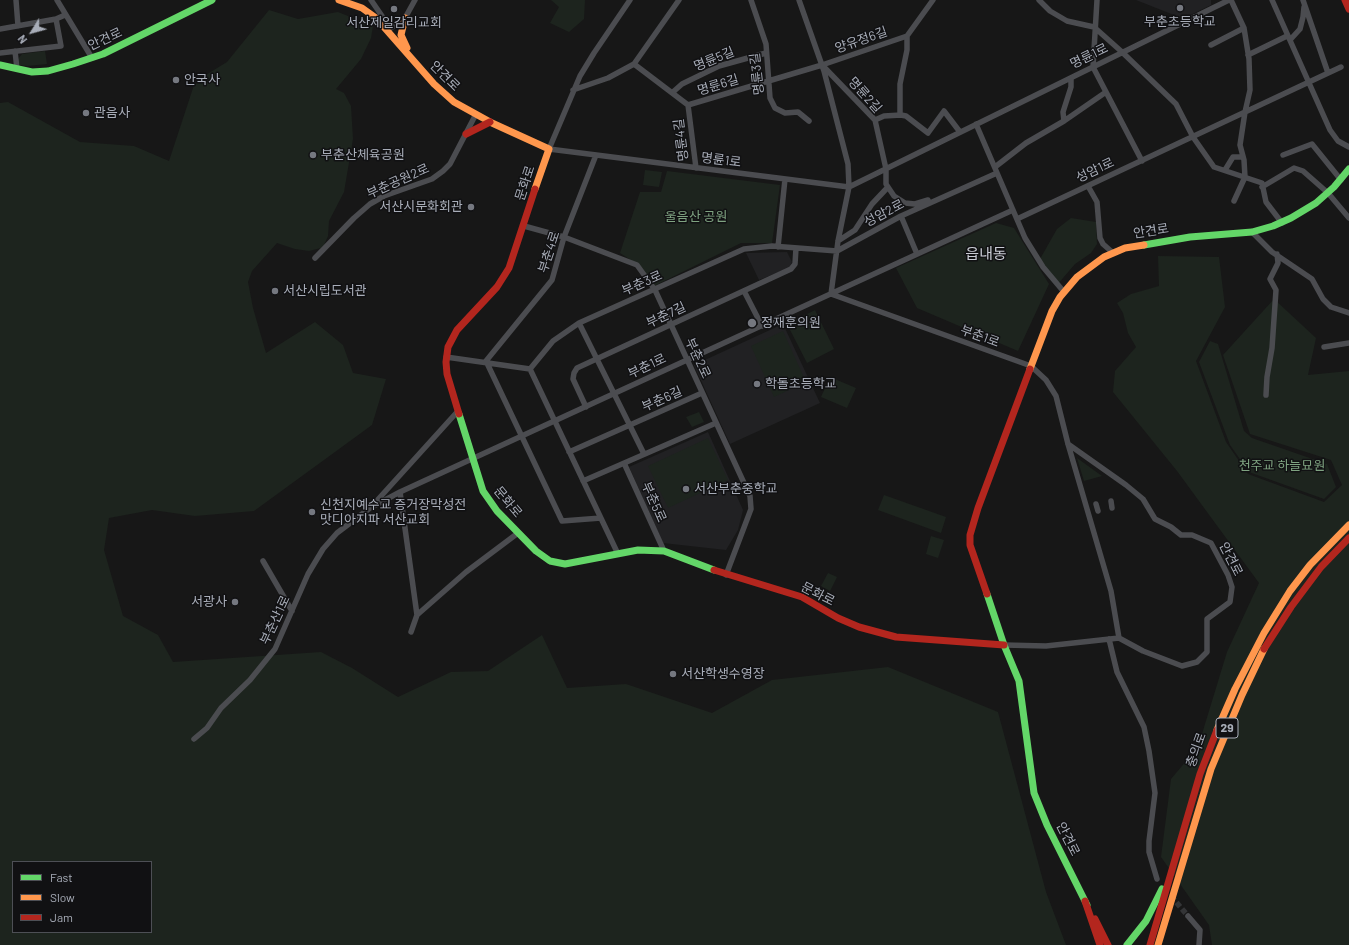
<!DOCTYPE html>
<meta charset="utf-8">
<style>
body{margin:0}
#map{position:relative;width:1349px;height:945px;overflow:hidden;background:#171717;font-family:Barlow,sans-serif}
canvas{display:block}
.legend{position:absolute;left:12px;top:861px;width:140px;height:72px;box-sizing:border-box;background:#111113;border:1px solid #4d4f55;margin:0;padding:5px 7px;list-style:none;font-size:12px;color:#a8adb8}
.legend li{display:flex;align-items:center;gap:8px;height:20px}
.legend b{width:20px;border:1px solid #4d4f55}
.north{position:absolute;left:12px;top:12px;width:40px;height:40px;-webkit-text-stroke:3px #111113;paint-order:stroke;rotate:233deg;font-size:11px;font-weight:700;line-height:16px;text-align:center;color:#a8adb8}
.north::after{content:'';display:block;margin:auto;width:14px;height:18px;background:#a8adb8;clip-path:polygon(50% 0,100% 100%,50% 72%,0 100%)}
</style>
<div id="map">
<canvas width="1349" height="945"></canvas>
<ul class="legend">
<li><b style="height:5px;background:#63d668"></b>Fast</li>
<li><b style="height:5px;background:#ff974d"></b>Slow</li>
<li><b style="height:5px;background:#b3261e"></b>Jam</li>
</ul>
<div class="north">N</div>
</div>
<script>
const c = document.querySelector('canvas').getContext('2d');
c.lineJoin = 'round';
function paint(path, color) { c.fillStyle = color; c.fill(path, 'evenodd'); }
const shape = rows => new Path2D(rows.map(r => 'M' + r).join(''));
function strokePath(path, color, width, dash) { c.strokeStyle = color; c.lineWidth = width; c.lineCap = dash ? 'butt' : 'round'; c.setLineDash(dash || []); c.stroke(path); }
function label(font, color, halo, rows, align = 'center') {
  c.font = font + ' Barlow,"Noto Sans KR",sans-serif'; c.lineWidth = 3; c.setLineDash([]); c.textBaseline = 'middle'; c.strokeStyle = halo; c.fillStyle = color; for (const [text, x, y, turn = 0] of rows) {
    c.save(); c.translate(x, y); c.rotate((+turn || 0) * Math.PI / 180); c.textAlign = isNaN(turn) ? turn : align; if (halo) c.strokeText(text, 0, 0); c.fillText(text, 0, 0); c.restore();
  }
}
paint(shape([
 [1136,0,1211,0,1211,5,1184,18,1174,15],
 [787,252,792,262,789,268,759,280,746,253],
 [783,324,820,403,730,444,694,365],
 [708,432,743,510,738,530,726,550,663,543,629,467]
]), '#212123');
paint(shape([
 [551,0,585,0,584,19,569,32,550,23,559,7],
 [269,10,298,19,338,12,373,26,371,38,361,59,336,89,344,93,351,106,353,139,344,192,329,221,328,236,324,245,321,248,309,251,295,249,277,243,252,271,248,282,253,308,266,353,315,322,343,345,353,373,386,379,372,425,254,511,195,516,152,510,109,518,104,550,123,616,158,635,173,662,321,652,352,668,398,697,451,672,488,671,542,635,567,688,626,684,712,713,772,680,888,667,998,712,1046,892,1066,945,0,945,0,103,8,102,80,142,134,146,169,161,194,85,209,73,227,62],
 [13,862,151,862,151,932,13,932],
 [45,51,47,64,27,66,20,65,18,62,18,59,22,54],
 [645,170,662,172,659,187,643,185],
 [667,171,780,185,772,243,741,243,654,286,640,266,620,253,640,192,661,192],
 [1071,218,1096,222,1097,244,1091,253,1075,264,1057,285,1040,259,1057,229],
 [996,223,1014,228,1049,284,1018,351,917,308,896,268],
 [1158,256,1219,257,1225,307,1196,361,1226,442,1248,474,1324,502,1342,485,1331,460,1250,434,1223,355,1274,299,1316,338,1308,375,1349,371,1349,945,1212,945,1209,925,1161,857,1171,779,1198,747,1227,652,1259,583,1177,471,1113,392,1115,371,1136,347,1128,333,1123,313,1117,303,1131,294,1159,286],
 [815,310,834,349,807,363,787,324],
 [783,331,806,382,774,397,751,346],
 [1210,341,1218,344,1244,431,1252,438,1327,464,1336,487,1324,499,1249,472,1230,445,1199,362],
 [830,377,856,388,847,408,821,397],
 [699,412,704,422,692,427,686,417],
 [708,438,728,480,668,508,648,466],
 [1077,458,1102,476,1084,481],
 [884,495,946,517,941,533,878,510],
 [931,536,944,540,938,558,926,554],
 [828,573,837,577,830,591,821,586]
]), '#1d241e');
strokePath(shape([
 [1171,896,1188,916]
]), '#343537', 5.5, [5.5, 3]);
strokePath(shape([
 [16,0,18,26],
 [57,0,92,58],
 [371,0,382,16,388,30,405,18,415,0],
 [630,0,594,53,580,76,549,149,849,187,1229,0],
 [751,0,766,44,770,98,775,108,785,113,798,112,809,121],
 [799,0,824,71,848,164,849,187,838,241,831,294],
 [1039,0,1050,11,1067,21,1094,27,1122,52,1176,104,1193,137,1214,167,1262,183,1266,202,1282,223],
 [1097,0,1093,67,1142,161],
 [1231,0,1244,28,1249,59,1250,90,1245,112,1240,145,1244,160,1245,177,1234,201],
 [1272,0,1330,130,1338,141,1349,147],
 [1303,0,1328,73],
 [0,29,56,19,65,15],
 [1290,40,1300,29,1303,17,1304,7],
 [1211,45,1244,28],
 [15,51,17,69],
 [0,53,61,46,56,19],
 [1248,55,1287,36],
 [634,64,688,105,696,168],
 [824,67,875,120,886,169,886,184,894,196,905,203,915,204,928,200],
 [573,90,608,78,634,64,679,0],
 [673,92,682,84,719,66,766,53],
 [688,105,822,65,907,36,933,0],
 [900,115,900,84,907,50,907,36],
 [875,120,884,116,901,115,906,116,928,133,944,111,960,132],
 [1064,121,1063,112,1071,87,1071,78],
 [976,124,1025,238,1043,267,1064,292],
 [596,155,564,237,552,280,486,361,562,521,601,518],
 [1283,155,1312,144,1341,180],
 [995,167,1026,143,1064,121,1106,92],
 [1225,170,1233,157,1243,157],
 [1088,186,1097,202,1100,238,1103,244,1112,252],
 [1262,187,1294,168,1303,171,1328,193,1349,218],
 [901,216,917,254],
 [1017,219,1341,67],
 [524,226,564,237,637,265,655,290,750,496,751,509,726,575],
 [1252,232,1272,252,1312,279,1323,299,1331,307,1349,313],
 [838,241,855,230,872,204,888,187],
 [778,247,785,179],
 [315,258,354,218,370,204,384,196,432,179,443,171,450,164,476,114],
 [744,291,762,326],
 [831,294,1031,366,1046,380,1056,396,1068,444,1111,591,1119,638],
 [579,323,644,454],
 [1324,347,1349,343],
 [446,357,530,369],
 [1266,395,1267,377,1272,348,1276,290,1270,279,1278,263,1277,254],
 [586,407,573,379,574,373,577,368,791,269,795,264,796,248],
 [569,452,702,393],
 [624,463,664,551],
 [583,481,716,423],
 [400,492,417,615,411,632],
 [1111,501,1112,508],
 [1096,504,1098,511],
 [373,505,458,411],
 [618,554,530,369,553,341,579,323,744,249,772,246,837,251,901,216,997,173],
 [263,561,292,611],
 [417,615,466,572,518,533],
 [1109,639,1117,672,1144,727,1149,751,1155,793,1149,841,1149,852,1157,879],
 [1004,645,1046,646,1119,638,1143,651,1182,666,1197,662,1207,652,1207,619,1230,602,1232,587,1228,575,1211,543,1192,535,1181,535,1171,527,1155,519,1143,499,1126,485,1068,444],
 [194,739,207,728,221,708,250,680,275,649,308,574,323,549,337,533,370,508,400,492,1013,210],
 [1188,916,1200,930,1199,945]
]), '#4b4c50', 5.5);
strokePath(shape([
 [0,65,32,72,48,71,73,64,103,54,212,0],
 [1144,245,1190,237,1252,232,1273,226,1291,218,1316,203,1334,187,1349,169],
 [459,414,483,491,497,511,536,551,550,561,565,564,638,550,664,551,714,570],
 [987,594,1004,645,1019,681,1034,793,1047,825,1087,905],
 [1127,945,1146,921,1162,889]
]), '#63d668', 7);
strokePath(shape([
 [339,0,362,8,376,18,434,84,454,102,492,123,549,149,535,189],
 [405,18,401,35,407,48],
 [1030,369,1052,311,1060,297,1077,277,1104,257,1125,248,1144,245],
 [1217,730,1235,689,1264,633,1290,591,1310,565,1349,525],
 [1158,945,1211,769,1242,695,1264,649]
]), '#ff974d', 7);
strokePath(shape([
 [1345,0,1349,9],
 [466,134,490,122],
 [459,414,447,374,446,362,448,347,457,330,497,287,509,268,535,189],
 [714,570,802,597,838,618,859,627,896,637,1004,645],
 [987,594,970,545,970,535,978,508,1030,369],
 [1264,649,1291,607,1321,567,1349,538],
 [1085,901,1100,945],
 [1095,919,1108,945],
 [1150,945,1200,774,1217,730]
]), '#b3261e', 7);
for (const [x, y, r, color] of [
 [1180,8,4,"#757880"],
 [394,9,4,"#757880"],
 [176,80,4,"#757880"],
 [86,113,4,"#757880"],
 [313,155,4,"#757880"],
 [471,207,4,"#757880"],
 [275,291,4,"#757880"],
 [752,323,5,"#757880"],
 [757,384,4,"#757880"],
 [686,489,4,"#757880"],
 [312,512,4,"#757880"],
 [235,602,4,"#757880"],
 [673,674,4,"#757880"]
]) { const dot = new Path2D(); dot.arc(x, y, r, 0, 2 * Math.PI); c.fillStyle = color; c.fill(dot); strokePath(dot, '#111113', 1.5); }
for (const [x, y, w] of [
 [1227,728,22]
]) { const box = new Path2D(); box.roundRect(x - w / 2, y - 10, w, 20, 3); c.fillStyle = '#111113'; c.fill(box); strokePath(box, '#a8adb8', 1); }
label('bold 12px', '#a8adb8', null, [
 ["29",1227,728]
]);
label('13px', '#a8adb8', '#111113', [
 ["부춘초등학교",1180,22,"center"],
 ["서산제일감리교회",394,23,"center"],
 ["안국사",184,80],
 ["관음사",94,113],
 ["부춘산체육공원",321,155],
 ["서산시문화회관",463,207,"right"],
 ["서산시립도서관",283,291],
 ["정재훈의원",761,323],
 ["학돌초등학교",765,384],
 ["서산부춘중학교",694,489],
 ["신천지예수교 증거장막성전",320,505],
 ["맛디아지파 서산교회",320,520],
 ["서광사",227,602,"right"],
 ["서산학생수영장",681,674]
], 'left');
label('13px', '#a8adb8', '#111113', [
 ["안견로",105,39,-25],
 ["양유정6길",861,40,-19],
 ["명륜1로",1089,56,-26],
 ["명륜5길",714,59,-22],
 ["명륜3길",757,74,-96],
 ["안견로",445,76,45],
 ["명륜6길",718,85,-17],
 ["명륜2길",865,95,48],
 ["명륜4길",681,140,-97],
 ["명륜1로",721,160,7],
 ["성암1로",1095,170,-25],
 ["부춘공원2로",398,181,-24],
 ["문화로",525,183,-72],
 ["성암2로",884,213,-28],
 ["안견로",1151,231,-9],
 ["부춘4로",549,252,-72],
 ["부춘3로",642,283,-24],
 ["부춘7길",666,315,-25],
 ["부춘1로",980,336,20],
 ["부춘2로",698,358,65],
 ["부춘1로",647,366,-25],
 ["부춘6길",662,399,-24],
 ["문화로",508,502,50],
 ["부춘5로",654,502,66],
 ["안견로",1231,559,63],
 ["문화로",818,594,27],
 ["부춘산1로",275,620,-65],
 ["충의로",1196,750,-70],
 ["안견로",1068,839,63]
]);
label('13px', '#7fa381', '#111113', [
 ["울음산 공원",696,217],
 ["천주교 하늘묘원",1282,466]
]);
label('15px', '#c9ccd4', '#111113', [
 ["읍내동",986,254]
]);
</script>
